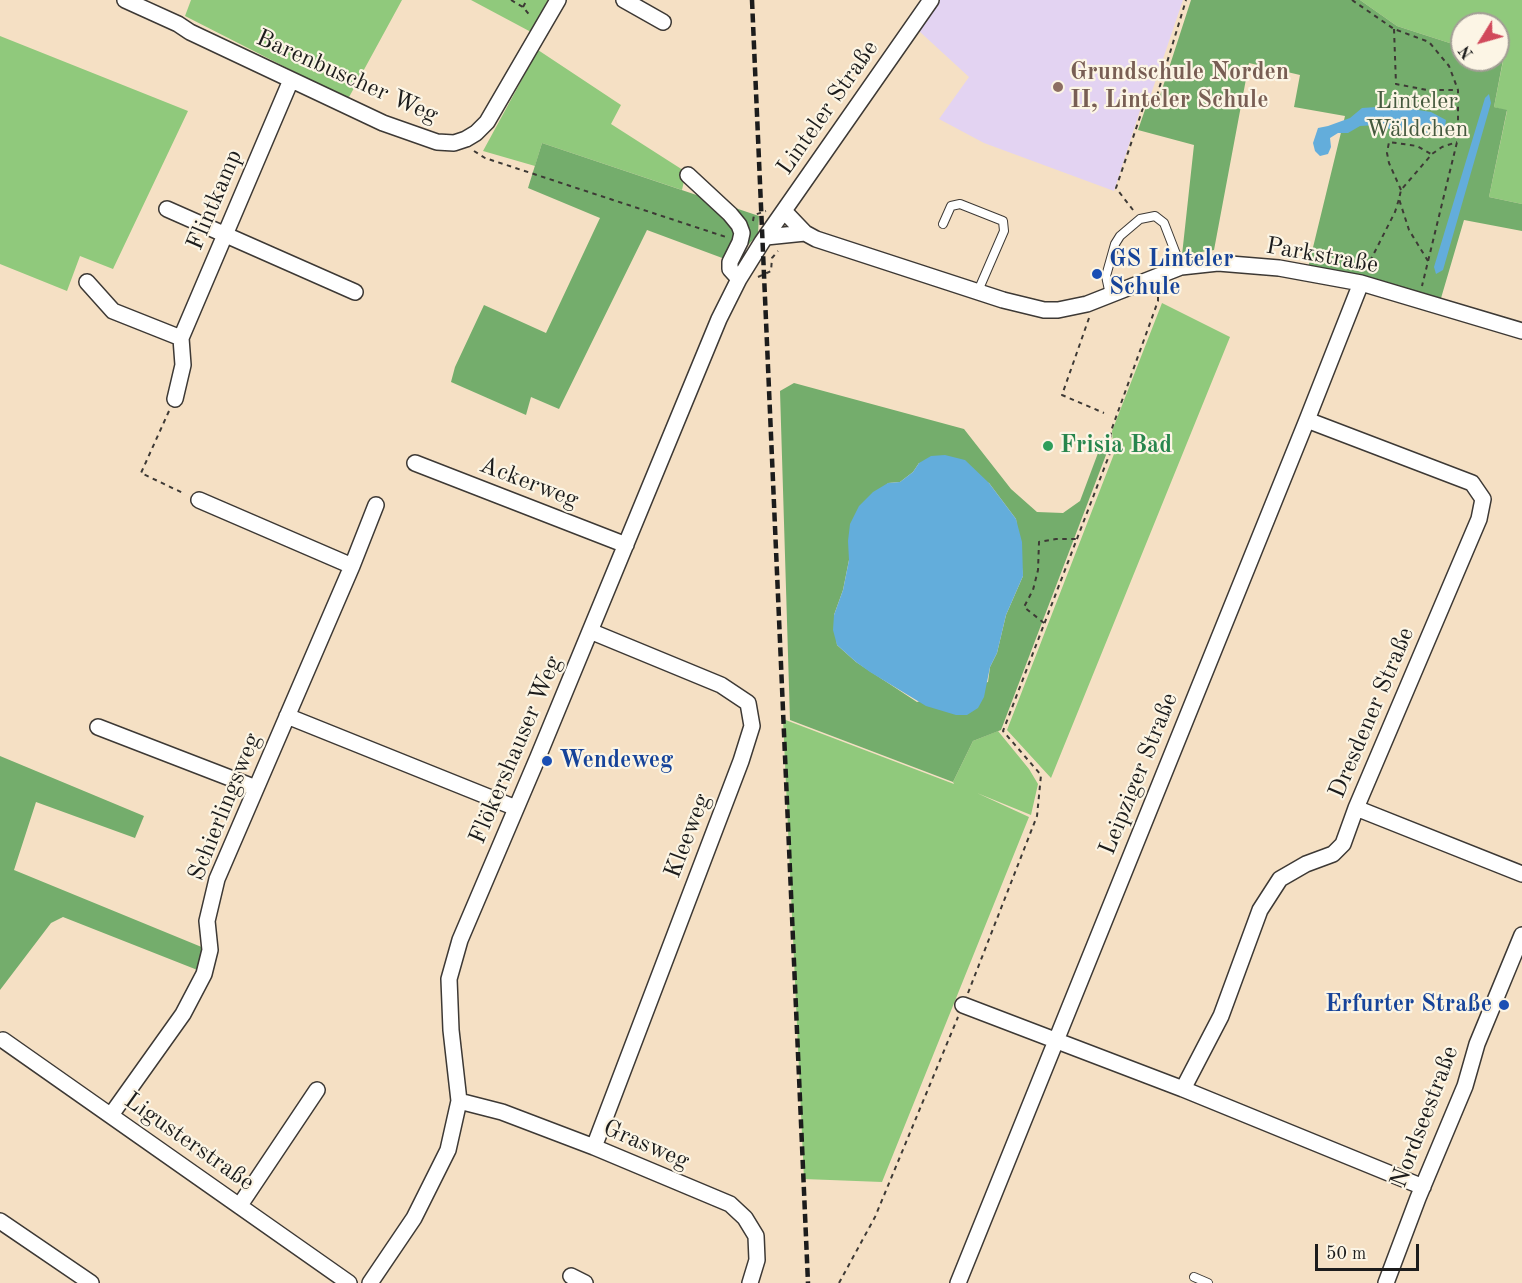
<!DOCTYPE html>
<meta charset="utf-8">
<style>
body{margin:0}
#map{position:relative;width:1522px;height:1283px;overflow:hidden;background:#f5e0c4;font-family:"Old Standard TT",serif}
canvas{display:block}
.north{position:absolute;left:1450px;top:12px;width:60px;height:60px;box-sizing:border-box;background:#fcf5e5;border:2px solid #a29e95;border-radius:50%;rotate:233deg;font-size:16px;font-weight:700;line-height:24px;text-align:center;color:#1c1c1c}
.north::after{content:'';display:block;margin:auto;width:21px;height:27px;background:#d1495b;clip-path:polygon(50% 0,100% 100%,50% 72%,0 100%)}
.scale{position:absolute;left:1315px;top:1244px;width:104px;height:27px;box-sizing:border-box;border:3px solid #1c1c1c;border-top:0;padding-left:8px;font-size:18px;line-height:21px;white-space:nowrap;color:#1c1c1c;-webkit-text-stroke:4px #fcf5e5;paint-order:stroke}
</style>
<div id="map">
<canvas width="1522" height="1283"></canvas>
<div class="north">N</div>
<div class="scale">50 m</div>
</div>
<script>
const c = document.querySelector('canvas').getContext('2d');
c.lineJoin = 'round';
function paint(path, color) { c.fillStyle = color; c.fill(path, 'evenodd'); }
const shape = rows => new Path2D(rows.map(r => 'M' + r).join(''));
function strokePath(path, color, width, dash) { c.strokeStyle = color; c.lineWidth = width; c.lineCap = dash ? 'butt' : 'round'; c.setLineDash(dash || []); c.stroke(path); }
function label(font, color, halo, rows, align = 'center') {
  c.font = font + ' "Old Standard TT",serif'; c.lineWidth = 4.5; c.setLineDash([]); c.textBaseline = 'middle'; c.strokeStyle = halo; c.fillStyle = color; for (const [text, x, y, turn = 0] of rows) {
    c.save(); c.translate(x, y); c.rotate((+turn || 0) * Math.PI / 180); c.textAlign = isNaN(turn) ? turn : align; if (halo) c.strokeText(text, 0, 0); c.fillText(text, 0, 0); c.restore();
  }
}
paint(shape([
 [940,0,1183,0,1149,100,1144,98,1114,191,984,143,939,119,969,77,919,31]
]), '#e3d3f2');
paint(shape([
 [191,0,402,0,348,99,185,16],
 [471,0,548,0,531,32],
 [1360,0,1522,0,1522,204,1489,197,1507,111,1494,107,1503,61,1498,59,1498,24,1462,24,1462,47,1397,26],
 [0,36,188,111,113,269,80,256,67,291,0,264],
 [538,50,621,105,611,124,686,172,682,190,542,143,535,166,483,151],
 [1162,303,1230,337,1051,778,1007,730,1114,454,1112,431],
 [783,719,954,784,953,782,973,741,998,731,1029,769,1038,784,1031,815,977,793,1029,817,882,1182,804,1179]
]), '#90c97c');
paint(shape([
 [1191,0,1360,0,1397,26,1462,47,1462,60,1498,59,1503,60,1494,107,1507,110,1489,197,1522,204,1522,231,1464,220,1439,305,1307,272,1345,116,1294,107,1300,75,1249,63,1214,250,1182,255,1194,145,1138,130,1147,104,1157,105],
 [542,143,759,216,758,234,733,262,647,230,559,409,531,397,526,415,451,382,455,367,484,305,546,333,600,218,528,188],
 [794,383,964,429,1011,489,1037,512,1063,513,1080,501,1104,437,1108,440,1106,455,1001,730,973,741,953,782,790,720,780,391],
 [919,463,989,483,1016,519,1023,576,1006,615,997,653,990,667,988,682,917,702,856,662,837,645,834,615,843,590,849,560,888,483,900,482,913,472],
 [0,756,144,816,135,838,36,802,14,870,204,948,200,971,63,917,51,923,0,990]
]), '#74ad6c');
paint(shape([
 [1489,94,1491,103,1443,270,1436,274,1434,267,1485,98],
 [1392,106,1431,112,1446,120,1445,127,1440,134,1429,137,1398,135,1390,129,1375,125,1360,126,1348,133,1338,133,1330,138,1331,147,1328,154,1320,156,1315,151,1313,143,1318,128,1328,126,1350,118,1362,108],
 [945,455,965,460,989,483,1016,519,1022,542,1023,576,1006,615,997,653,990,667,984,697,978,708,967,715,956,715,926,706,870,672,856,662,837,645,833,630,834,615,843,590,849,560,848,541,850,524,859,506,873,492,888,483,900,482,913,472,919,463,931,456]
]), '#63addb');
const service = shape([
 [943,224,951,206,960,204,1003,221,1004,231,978,291],
 [1110,295,1106,276,1115,244,1120,236,1140,219,1155,216,1164,223,1181,267],
 [1194,1277,1208,1283]
]);
const minor = shape([
 [125,0,178,24,190,32,383,123,437,142,454,143,466,139,476,133,487,122,558,0],
 [624,0,663,22],
 [688,175,730,214,739,225,742,233,740,242,730,262,730,269,739,279],
 [167,209,355,292],
 [784,211,805,233,816,239,1003,300,1044,310,1058,310,1087,304,1181,267,1218,263,1279,268,1361,283,1522,331],
 [766,237,805,233],
 [87,282,113,311,181,338],
 [175,399,183,365,181,338,291,80],
 [415,463,626,545],
 [199,500,352,566],
 [590,631,721,685,748,703,752,726,741,761,594,1147],
 [287,716,516,808],
 [98,727,256,788],
 [1356,808,1522,874],
 [963,1005,1183,1089,1423,1187],
 [3,1040,349,1283],
 [1183,1089,1221,1016,1260,910,1280,879,1306,864,1333,854,1343,844,1356,808,1479,519,1483,499,1472,483,1307,420],
 [459,1101,502,1112,594,1147,730,1204,745,1218,756,1236,757,1260,750,1283],
 [111,1115,183,1014,204,974,210,950,207,921,217,879,352,566,376,505],
 [240,1205,317,1090],
 [0,1221,91,1283],
 [571,1276,585,1283],
 [370,1283,414,1218,448,1150,459,1101,451,1030,449,979,460,940,538,757,719,319,739,279,762,242,931,0],
 [958,1283,1307,420,1361,283],
 [1386,1283,1418,1198,1465,1086,1477,1044,1522,935]
]);
strokePath(service, '#3d3935', 10);
strokePath(minor, '#3d3935', 18);
strokePath(shape([
 [511,0,523,7,531,17],
 [1352,0,1394,29,1429,42,1449,66,1458,90,1458,138,1422,286],
 [523,7,527,0],
 [1394,29,1396,84,1427,90,1458,90],
 [474,151,485,158,726,237],
 [1401,190,1389,163,1387,153,1389,142,1417,146,1431,154],
 [1133,210,1116,188,1145,102,1155,102,1186,0],
 [753,221,754,215,766,211],
 [1428,261,1409,230,1399,199,1401,190,1432,154,1442,147,1457,142],
 [1366,269,1395,212,1399,199],
 [758,277,771,271,772,258,778,251],
 [1089,318,1062,395,1104,413],
 [169,411,141,473,185,494],
 [1044,623,1024,607,1033,590,1038,570,1039,542,1056,539,1077,539],
 [968,993,1037,816,1041,775,1003,731,1110,453,1111,431,1158,301,1158,292],
 [839,1283,875,1217,958,1017]
]), '#3d3935', 2, [4.5, 4.5]);
strokePath(service, '#fff', 8);
strokePath(minor, '#fff', 15);
strokePath(shape([
 [752,0,808,1283]
]), '#1c1c1c', 4.5, [9, 4.5]);
for (const [x, y, r, color] of [
 [1058,87,6,"#8d6e63"],
 [1097,274,6,"#1a4fb4"],
 [1048,446,6,"#2e9e5b"],
 [547,761,6,"#1a4fb4"],
 [1504,1005,6,"#1a4fb4"]
]) { const dot = new Path2D(); dot.arc(x, y, r, 0, 2 * Math.PI); c.fillStyle = color; c.fill(dot); strokePath(dot, '#fcf5e5', 2); }
label('bold 24px', '#785e54', '#fcf5e5', [
 ["Grundschule Norden",1070,73],
 ["II, Linteler Schule",1070,101]
], 'left');
label('24px', '#1c1c1c', '#fcf5e5', [
 ["Barenbuscher Weg",347,77,24],
 ["Linteler Straße",828,108,-55],
 ["Flintkamp",215,200,-67],
 ["Parkstraße",1322,256,10],
 ["Ackerweg",529,483,21],
 ["Dresdener Straße",1372,713,-67],
 ["Flökershauser Weg",516,750,-67],
 ["Leipziger Straße",1139,774,-68],
 ["Schierlingsweg",225,807,-68],
 ["Kleeweg",688,836,-69],
 ["Nordseestraße",1425,1117,-69],
 ["Ligusterstraße",189,1142,35],
 ["Grasweg",646,1145,23]
]);
label('24px', '#45593e', '#fcf5e5', [
 ["Linteler",1417,102],
 ["Wäldchen",1417,130]
]);
label('bold 24px', '#164399', '#fcf5e5', [
 ["GS Linteler",1109,260],
 ["Schule",1109,288],
 ["Wendeweg",559,761],
 ["Erfurter Straße",1492,1005,"right"]
], 'left');
label('bold 24px', '#27864d', '#fcf5e5', [
 ["Frisia Bad",1060,446]
], 'left');
</script>
